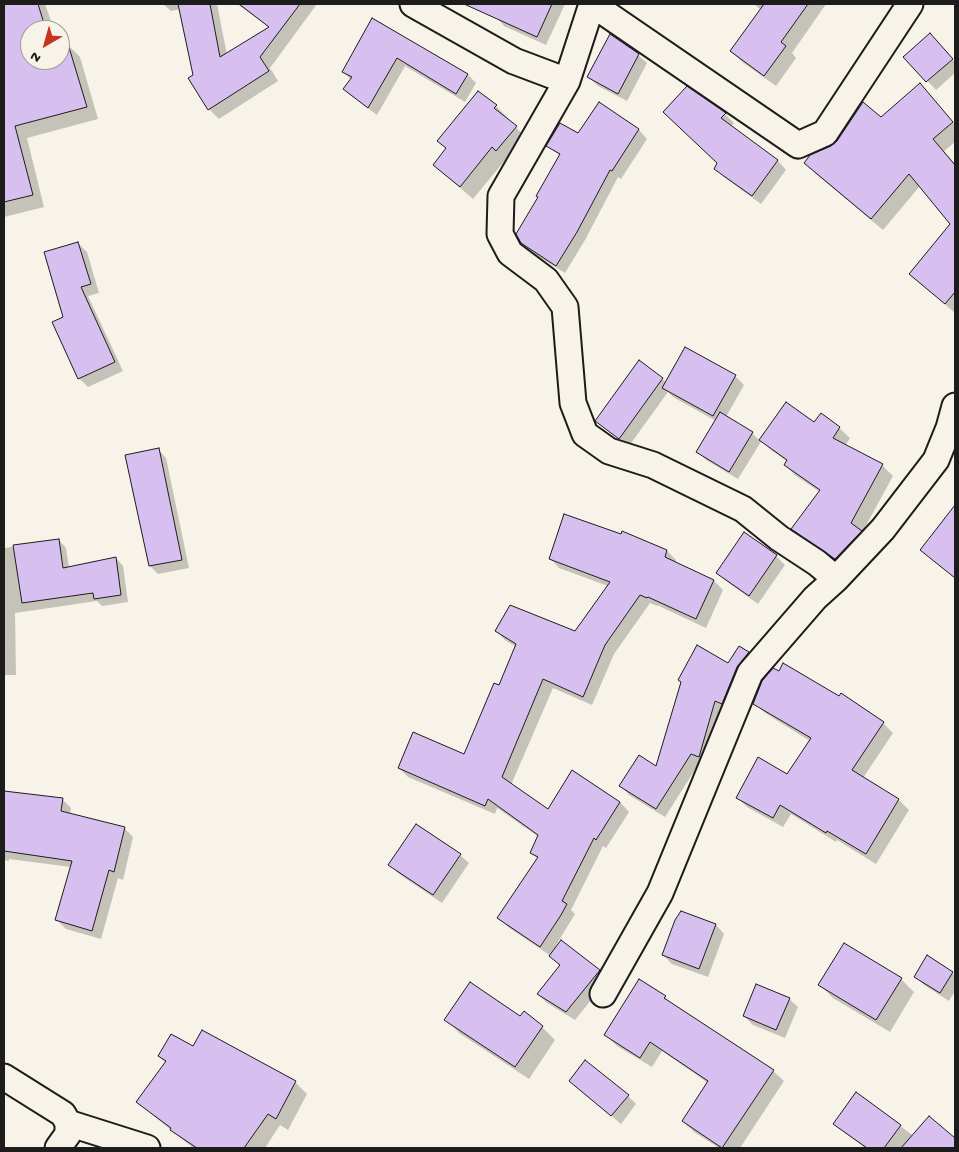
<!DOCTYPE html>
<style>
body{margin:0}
#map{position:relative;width:959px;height:1152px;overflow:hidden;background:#f7f3e8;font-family:"Gochi Hand",sans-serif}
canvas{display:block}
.frame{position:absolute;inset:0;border:5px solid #1c1c1c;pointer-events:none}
.north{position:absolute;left:20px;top:20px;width:50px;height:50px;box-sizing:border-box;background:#f7f3e8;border:1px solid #9f9d96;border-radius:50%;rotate:218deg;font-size:14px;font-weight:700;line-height:20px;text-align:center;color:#1c1c1c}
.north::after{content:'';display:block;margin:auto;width:18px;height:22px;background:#c8321e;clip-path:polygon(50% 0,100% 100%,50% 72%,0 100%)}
</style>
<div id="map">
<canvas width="959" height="1152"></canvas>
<div class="frame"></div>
<div class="north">N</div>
</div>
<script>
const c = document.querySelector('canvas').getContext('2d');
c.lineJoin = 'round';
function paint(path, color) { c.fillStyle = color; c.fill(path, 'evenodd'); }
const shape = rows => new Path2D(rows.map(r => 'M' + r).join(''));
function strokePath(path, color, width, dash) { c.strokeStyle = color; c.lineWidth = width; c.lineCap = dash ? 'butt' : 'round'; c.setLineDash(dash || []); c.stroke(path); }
paint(shape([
 [4,4,45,4,54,30,30,30,30,60,60,60,60,48,68,45,80,57,98,119,27,138,44,207,4,217],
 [163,4,217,4,227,55,270,28,237,4,317,4,270,68,278,81,219,119,209,109,194,75,181,9,171,11],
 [502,4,565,4,546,45,504,26,496,17],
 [754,4,826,4,792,53,796,58,776,86,742,62,731,51,761,10],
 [373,19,468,75,476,83,465,102,405,66,377,115,353,97,344,89,351,80,343,71],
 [938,44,955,62,955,73,936,90,905,57],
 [638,55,647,63,627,101,598,86,589,77],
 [920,85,955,124,955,142,944,151,955,164,955,313,910,274,952,225,920,186,883,230,817,175,805,163,881,118],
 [687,88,725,114,734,123,730,127,778,161,786,170,761,204,724,177,715,168,719,163],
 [479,93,496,106,509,119,508,120,529,140,510,163,506,159,473,199,434,165,447,149,439,141],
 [599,104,639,130,647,139,621,179,618,177,585,240,565,273,531,252,522,243,539,197,560,156,548,146,579,135],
 [78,243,87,252,99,293,88,296,123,371,88,387,79,378,65,318],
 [735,376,744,385,726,417,752,433,760,441,815,424,839,428,850,438,845,446,882,465,893,476,862,533,871,542,846,569,803,539,792,528,820,492,796,476,785,465,788,462,771,450,762,440,738,479,706,460,698,452,716,421,673,397,668,392,629,446,597,420,662,379,667,383],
 [159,450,166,458,189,568,158,574,150,566],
 [947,517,955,524,955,578,922,550],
 [622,532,667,551,676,560,675,563,714,581,723,590,706,628,657,605,657,606,650,603,614,654,592,705,553,688,511,785,548,810,620,802,629,812,606,848,603,846,571,910,575,914,555,947,599,971,608,979,575,1020,547,1003,538,994,560,966,551,956,508,927,498,918,538,859,531,853,539,837,497,808,495,814,408,777,399,768,465,756,500,687,516,647,505,640,496,631,576,633,608,586,559,568,550,558,621,535],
 [745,534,776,556,785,565,758,604,726,581,717,573],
 [59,540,66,548,69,568,116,558,123,566,128,602,102,606,97,601,15,613,16,675,4,675,4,544,5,548],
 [739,648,757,662,707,765,700,762,665,817,629,795,621,786,657,768,682,682,728,664],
 [755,703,883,723,893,733,863,778,899,800,909,810,876,864,837,840,836,842,791,814,783,827,747,807,737,797,787,775,810,741,765,713],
 [4,792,62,799,71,808,70,815,124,828,133,837,123,880,118,878,101,939,66,929,57,920,71,867,9,859,9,861,4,860],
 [460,855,469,863,442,903,399,874,390,865],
 [681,912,716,925,724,934,708,977,672,964,663,955],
 [952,973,955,976,955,991,949,1001,924,985,915,976],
 [901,979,914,992,890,1032,833,998,820,985],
 [665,997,674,1006,773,1071,784,1081,740,1148,719,1148,694,1132,683,1121,708,1083,662,1051,652,1067,617,1046,606,1035],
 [789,999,798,1007,785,1038,753,1025,744,1016],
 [446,1019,542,1027,555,1040,529,1079,459,1033],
 [194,1048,295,1082,307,1094,288,1130,280,1125,265,1148,193,1148,150,1113,138,1101,166,1063,159,1056],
 [570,1081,628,1096,636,1104,621,1124],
 [856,1094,914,1136,929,1118,955,1140,955,1148,865,1148,845,1133,835,1123]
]), '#0003');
const building = shape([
 [4,4,38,4,46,30,30,30,30,60,60,60,60,46,68,44,87,107,15,126,33,195,4,202,4,4],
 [178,4,210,4,220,57,269,27,239,4,300,4,260,57,269,71,208,110,188,78,193,75,178,4],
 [464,4,552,4,537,37,464,4],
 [764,4,808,4,781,42,786,46,764,76,730,51,764,4],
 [372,18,468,74,456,94,397,58,368,108,343,89,352,77,342,72,372,18],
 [930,33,953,59,926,82,903,57,930,33],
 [610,34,639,54,618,94,587,77,610,34],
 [920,83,953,122,933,139,955,165,955,292,945,304,909,274,950,224,909,174,871,219,804,163,810,155,831,146,837,141,863,102,881,117,920,83],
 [687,86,726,113,721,118,778,160,752,196,714,169,717,163,663,112,687,86],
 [478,91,497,105,494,108,517,126,496,151,492,147,460,187,433,165,446,148,437,141,478,91],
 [599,102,639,129,612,171,610,170,577,232,556,266,521,243,516,234,538,197,536,196,560,154,546,146,560,123,578,133,599,102],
 [78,242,91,284,81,287,115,362,78,379,52,322,63,317,44,252,78,242],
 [685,347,736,375,713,416,662,388,685,347],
 [639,360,663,378,619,439,595,421,639,360],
 [786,402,814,422,821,413,840,427,833,438,883,464,851,523,862,531,835,559,791,529,820,490,784,465,787,460,759,440,786,402],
 [720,412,753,432,729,472,696,452,720,412],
 [159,448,182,560,149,566,125,455,159,448],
 [955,505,955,578,920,550,955,505],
 [564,514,621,534,622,531,667,550,665,557,714,580,696,619,648,597,647,598,640,595,605,645,583,697,543,679,502,777,548,809,572,770,620,802,596,840,594,838,562,901,567,904,561,915,540,947,497,918,538,857,530,853,538,835,488,799,485,806,398,768,413,732,464,754,494,683,499,685,516,644,495,631,510,605,575,631,610,582,549,559,564,514],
 [744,532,777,555,749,596,716,573,744,532],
 [59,539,63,568,116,557,121,595,94,599,93,593,22,603,13,545,59,539],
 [697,645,728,663,739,646,749,652,737,667,722,704,715,701,699,757,691,754,656,809,619,786,639,755,656,766,681,682,678,680,697,645],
 [783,663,839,696,841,693,884,722,852,770,899,799,866,854,827,831,826,833,780,805,773,818,736,798,758,757,787,774,811,738,753,704,762,681,773,668,779,671,783,663],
 [4,791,63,798,61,811,125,827,114,872,109,870,92,931,55,920,72,861,4,851,4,791],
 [416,824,461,854,433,895,388,865,416,824],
 [681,911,716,924,699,969,662,955,675,920,681,911],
 [561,940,600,970,566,1012,537,994,560,965,549,956,561,940],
 [844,943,902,978,876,1020,818,985,844,943],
 [927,955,953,972,940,993,914,977,927,955],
 [639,979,666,996,664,998,774,1070,722,1148,682,1121,708,1081,650,1042,640,1058,604,1035,639,979],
 [470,982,520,1016,524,1011,543,1026,515,1067,444,1020,470,982],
 [756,984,790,998,776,1030,743,1016,756,984],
 [202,1030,296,1081,276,1119,268,1114,244,1148,197,1148,170,1130,171,1128,136,1102,166,1061,158,1056,171,1034,193,1046,202,1030],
 [585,1060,629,1095,611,1116,569,1081,585,1060],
 [856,1092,901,1125,884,1148,867,1148,833,1124,856,1092],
 [929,1116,955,1138,955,1148,901,1148,929,1116]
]);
paint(building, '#d7c0f0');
strokePath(building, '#1c1c1c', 1);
const minor = shape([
 [413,4,514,61,567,81],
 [592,4,567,81,501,196,500,234,510,253,546,280,565,307,573,403,585,434,609,451,653,465,743,509,779,538,817,563,836,579],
 [592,4,798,145,825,133,910,4],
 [603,994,660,893,750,673,815,598,836,579,883,529,936,460,949,428,955,406],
 [4,1077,63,1114,68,1123,68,1134,58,1148],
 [68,1123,147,1148]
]);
strokePath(minor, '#1c1c1c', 29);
strokePath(minor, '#f7f3e8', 25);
</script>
